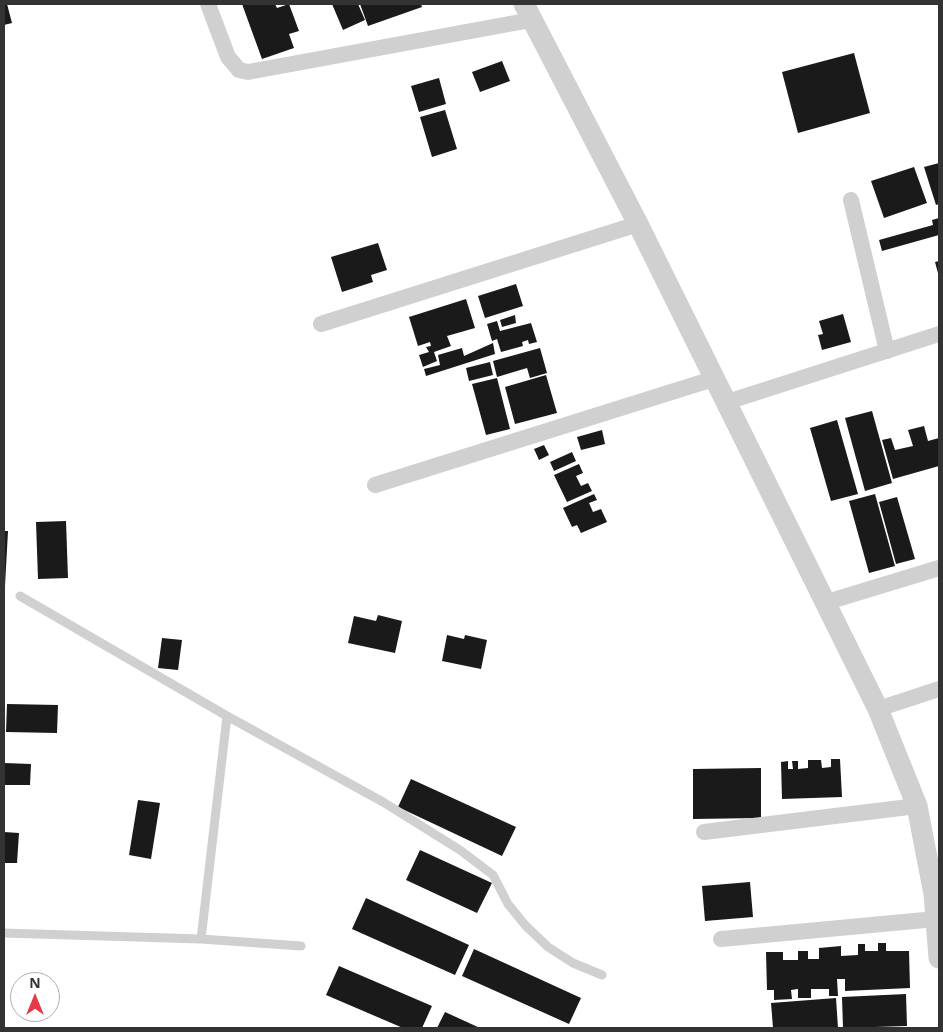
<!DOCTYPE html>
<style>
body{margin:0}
#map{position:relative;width:943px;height:1032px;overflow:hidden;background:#fff;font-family:"Open Sans",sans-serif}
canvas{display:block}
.frame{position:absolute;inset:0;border:5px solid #333;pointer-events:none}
.north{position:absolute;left:10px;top:972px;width:50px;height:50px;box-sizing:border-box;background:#fff;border:1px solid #adadad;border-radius:50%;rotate:0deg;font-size:14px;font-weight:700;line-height:20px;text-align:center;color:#333}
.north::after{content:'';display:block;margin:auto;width:18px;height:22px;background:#e63946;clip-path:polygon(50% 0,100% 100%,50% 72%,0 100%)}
</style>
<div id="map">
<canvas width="943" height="1032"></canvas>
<div class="frame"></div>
<div class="north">N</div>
</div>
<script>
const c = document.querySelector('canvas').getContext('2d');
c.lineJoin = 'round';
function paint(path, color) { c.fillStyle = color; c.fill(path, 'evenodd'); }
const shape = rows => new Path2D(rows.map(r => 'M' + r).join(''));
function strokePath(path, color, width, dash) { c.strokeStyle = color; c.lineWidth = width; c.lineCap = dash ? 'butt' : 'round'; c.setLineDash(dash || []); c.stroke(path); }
paint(shape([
 [4,4,7,4,12,23,4,25],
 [242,4,275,4,277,8,289,4,299,31,289,34,294,48,262,59],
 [332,4,358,4,365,20,343,30],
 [360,4,421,4,422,7,368,26],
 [854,53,870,113,798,133,782,72],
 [502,61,510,81,480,92,472,72],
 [439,78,446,104,419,112,411,86],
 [445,110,457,149,432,157,420,117],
 [939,163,939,204,936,205,924,167],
 [914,167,927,203,884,218,871,181],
 [939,218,939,235,882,251,879,240,933,225,932,220],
 [378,243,387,270,371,275,373,282,342,292,331,257],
 [939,261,939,277,935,262],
 [516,284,523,306,485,318,478,296],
 [466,299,475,328,447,336,451,346,434,352,437,361,423,367,419,355,429,352,426,347,431,346,430,342,418,346,409,317],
 [843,314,851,342,822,350,818,335,823,334,819,321],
 [515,315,516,323,502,327,500,320],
 [497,321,500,331,531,323,537,342,529,344,528,340,522,342,523,346,501,352,497,339,492,341,487,324],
 [493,343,495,354,426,376,424,369,440,365,438,355,462,348,464,356],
 [540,348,547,373,530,378,527,368,497,377,493,361],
 [490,362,493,375,469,381,466,368],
 [546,375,557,413,515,424,505,387],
 [497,378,510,429,486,435,472,384],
 [872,411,892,483,865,491,845,418],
 [837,420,858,494,831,501,810,428],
 [924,426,928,441,939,438,939,466,893,479,882,440,891,438,895,450,913,446,908,430],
 [602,430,605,444,581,450,577,437],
 [544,445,549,455,539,460,534,449],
 [572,452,576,461,554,471,550,462],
 [579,464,583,473,576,476,581,486,588,483,592,491,567,502,554,475],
 [594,494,597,500,589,503,593,512,601,509,607,522,581,533,577,525,572,527,563,508],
 [875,494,895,566,869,573,849,501],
 [897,497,915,559,896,564,879,502],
 [66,521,68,578,38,579,36,522],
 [4,531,8,531,5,586,4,586],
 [378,615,402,621,395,653,348,643,354,616,376,621],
 [447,635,464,639,465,635,487,640,481,669,442,661],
 [162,638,182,640,178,670,158,668],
 [7,704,58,705,57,733,6,732],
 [831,759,840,759,842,797,782,799,781,762,788,761,788,769,793,769,792,761,798,761,798,769,808,768,808,760,821,760,822,768,831,767],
 [4,763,31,764,30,785,4,785],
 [761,768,761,818,693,819,693,769],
 [411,779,516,827,502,856,398,807],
 [138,800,160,803,151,859,129,855],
 [4,832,19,833,17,863,4,863],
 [420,850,492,883,477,913,406,880],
 [750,882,753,917,705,921,702,886],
 [366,898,469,945,455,975,352,929],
 [878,943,886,943,886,951,909,951,910,988,845,991,845,979,837,979,838,996,829,996,829,989,811,989,811,998,798,998,798,989,791,990,792,999,774,1000,774,990,767,990,766,952,783,952,783,960,798,960,798,951,808,951,808,959,819,959,819,948,841,946,841,956,858,955,858,944,865,944,865,951,878,951],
 [474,949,581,998,569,1024,462,976],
 [339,966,432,1006,422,1028,403,1028,326,995],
 [906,994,907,1026,843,1028,842,997],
 [836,998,838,1028,773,1028,771,1003],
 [445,1012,480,1028,437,1028]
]), '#1a1a1a');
strokePath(shape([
 [20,596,227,716,383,802,460,850,493,875,508,904,525,925,548,947,573,963,602,975],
 [4,933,201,939,301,946],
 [201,939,227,716]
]), '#d0d0d0', 9);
strokePath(shape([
 [208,4,228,57,239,70,248,72,531,20],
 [851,200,887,351],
 [321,324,638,224],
 [727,402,939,334],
 [375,485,713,379],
 [824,603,939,568],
 [878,709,939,689],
 [704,832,917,806],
 [721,939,936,919]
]), '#d0d0d0', 16);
strokePath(shape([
 [524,4,638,224,878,709,917,806,934,894,939,958]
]), '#d0d0d0', 21);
</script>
